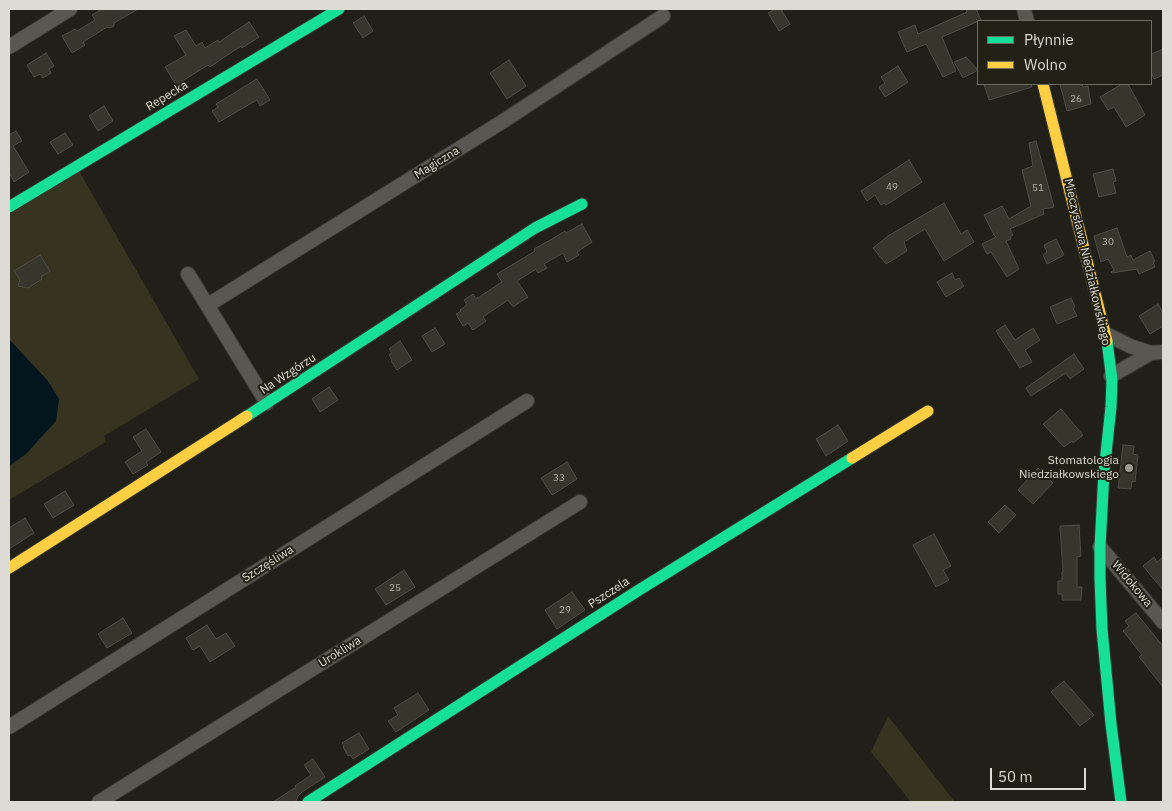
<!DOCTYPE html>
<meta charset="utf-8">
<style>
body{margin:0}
#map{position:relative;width:1172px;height:811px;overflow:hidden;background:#201f18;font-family:"IBM Plex Sans",sans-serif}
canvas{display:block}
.frame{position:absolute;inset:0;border:10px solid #dddcd4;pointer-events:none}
.legend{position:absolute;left:977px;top:20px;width:175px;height:65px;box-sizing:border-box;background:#232115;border:1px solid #6d6c61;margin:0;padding:6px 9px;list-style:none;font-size:15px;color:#dddcd4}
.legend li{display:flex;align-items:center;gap:10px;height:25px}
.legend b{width:25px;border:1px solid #6d6c61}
.scale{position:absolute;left:990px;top:768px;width:96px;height:22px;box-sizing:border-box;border:2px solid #dddcd4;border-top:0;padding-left:6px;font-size:15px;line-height:18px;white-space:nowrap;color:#dddcd4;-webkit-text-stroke:4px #232115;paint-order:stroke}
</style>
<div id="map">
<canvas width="1172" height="811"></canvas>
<div class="frame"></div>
<ul class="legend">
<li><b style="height:6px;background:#16e098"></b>Płynnie</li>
<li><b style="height:6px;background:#ffcf43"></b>Wolno</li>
</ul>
<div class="scale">50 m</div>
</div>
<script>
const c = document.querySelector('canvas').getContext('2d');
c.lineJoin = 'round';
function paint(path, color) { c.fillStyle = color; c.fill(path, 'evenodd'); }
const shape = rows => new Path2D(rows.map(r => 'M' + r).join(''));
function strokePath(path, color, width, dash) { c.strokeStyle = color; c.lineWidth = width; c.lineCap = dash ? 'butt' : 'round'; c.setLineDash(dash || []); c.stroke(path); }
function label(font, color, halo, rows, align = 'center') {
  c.font = font + ' "IBM Plex Sans",sans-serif'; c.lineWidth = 4; c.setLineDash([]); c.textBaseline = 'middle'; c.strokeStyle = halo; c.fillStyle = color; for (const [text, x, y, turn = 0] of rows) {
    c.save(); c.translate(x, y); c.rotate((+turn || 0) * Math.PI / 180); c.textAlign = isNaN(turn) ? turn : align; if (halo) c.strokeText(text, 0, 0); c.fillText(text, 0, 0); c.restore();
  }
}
paint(shape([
 [79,171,199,379,104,436,106,442,9,500,9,213],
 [888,716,955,802,911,802,871,752]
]), '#363321');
paint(shape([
 [9,339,47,380,59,399,56,421,26,454,9,466]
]), '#03151d');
const building = shape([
 [102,9,138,9,114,23,114,26,110,28,107,27,83,42,85,45,72,53,62,36,75,29,77,31,95,20,92,15,102,9],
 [775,9,781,9,790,24,779,31,768,13,775,9],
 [966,9,976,9,981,20,942,37,956,71,943,77,926,44,907,52,898,32,915,25,918,34,967,12,966,9],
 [364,16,373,31,363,38,353,23,364,16],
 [249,22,259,37,242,48,241,46,210,67,208,65,176,85,165,67,186,55,174,36,186,30,196,46,202,42,205,48,218,40,219,42,249,22],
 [1163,49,1163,75,1154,79,1151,72,1151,54,1163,49],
 [46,53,54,66,49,69,51,73,43,78,40,74,34,77,27,65,46,53],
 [966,57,978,70,963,78,954,62,966,57],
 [509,60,526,86,507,99,490,73,509,60],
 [898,66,908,82,885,97,879,87,885,83,881,77,898,66],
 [257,79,270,100,260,106,257,100,219,122,212,111,218,107,216,104,257,79],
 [984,84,1031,84,1032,87,989,100,984,84],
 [1060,84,1082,84,1083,87,1088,86,1091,104,1067,111,1060,84],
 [1122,84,1128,84,1145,115,1126,127,1114,107,1108,110,1100,97,1122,84],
 [104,106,113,121,98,131,89,116,104,106],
 [16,131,22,141,13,146,29,172,14,182,9,172,9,135,16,131],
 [65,133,73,145,58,154,50,142,65,133],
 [1036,141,1054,207,1043,209,1044,214,1010,229,1013,235,1010,237,1011,239,1006,241,1019,269,1007,277,991,252,987,254,982,244,996,237,994,235,984,215,1002,206,1009,219,1031,206,1022,170,1033,166,1029,143,1036,141],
 [909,160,922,182,886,205,884,203,881,205,875,195,867,201,861,191,909,160],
 [1113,169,1116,181,1113,182,1116,193,1099,197,1093,174,1113,169],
 [944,203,961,234,967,230,974,242,944,261,925,229,904,242,907,251,886,264,873,248,888,236,944,203],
 [582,224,592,242,577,252,579,255,567,262,563,253,544,264,547,268,538,273,536,269,517,281,528,297,513,307,508,300,483,317,486,321,473,330,468,323,463,326,456,314,461,311,460,310,467,305,464,300,473,294,476,299,502,282,497,274,535,251,534,249,552,239,565,231,566,233,582,224],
 [1117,228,1127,257,1131,255,1133,260,1150,251,1155,261,1153,262,1155,267,1139,274,1137,269,1112,273,1111,272,1114,270,1108,259,1101,262,1094,236,1117,228],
 [1056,239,1064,255,1047,264,1043,255,1047,252,1044,245,1056,239],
 [40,255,50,271,41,277,42,279,28,288,18,286,20,280,14,271,40,255],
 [952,273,955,280,959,278,964,286,946,297,937,282,952,273],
 [1071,298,1075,307,1073,308,1077,316,1057,324,1050,307,1071,298],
 [1158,304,1163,313,1163,326,1150,334,1139,316,1158,304],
 [1005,325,1015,340,1033,328,1040,340,1025,350,1032,362,1020,368,996,331,1005,325],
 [435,328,445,344,432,352,422,336,435,328],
 [400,341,412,360,397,370,391,361,392,360,389,355,392,353,389,349,400,341],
 [1074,354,1084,369,1070,379,1066,373,1031,396,1026,388,1074,354],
 [329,387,338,400,320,412,312,399,329,387],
 [1061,409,1083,435,1073,443,1072,441,1064,447,1043,424,1061,409],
 [838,425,848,441,826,456,816,439,838,425],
 [146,429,161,452,146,462,148,465,133,474,125,462,142,451,133,437,146,429],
 [1123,445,1134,446,1133,454,1138,455,1135,482,1132,481,1131,489,1118,488,1123,445],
 [567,462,577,479,552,495,541,478,567,462],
 [1038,468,1053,483,1033,504,1018,490,1038,468],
 [65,491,74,505,53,518,44,504,65,491],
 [1005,505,1016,515,999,533,988,522,1005,505],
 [25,518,34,533,9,549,9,528,25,518],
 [1079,525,1081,556,1077,557,1077,587,1082,587,1081,600,1062,600,1062,594,1058,594,1058,581,1062,581,1062,572,1063,572,1060,526,1079,525],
 [934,534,951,566,943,570,949,580,936,587,913,545,934,534],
 [1154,557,1157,562,1163,557,1163,590,1143,566,1154,557],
 [404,570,415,587,386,605,375,589,404,570],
 [572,592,585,610,557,629,545,610,572,592],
 [1136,613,1163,646,1163,687,1139,657,1142,655,1123,631,1129,626,1125,621,1136,613],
 [123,618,132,633,107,648,98,634,123,618],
 [207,625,216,639,226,633,235,646,210,662,200,646,193,650,186,638,207,625],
 [1064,681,1094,715,1080,726,1051,692,1064,681],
 [418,693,429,710,396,732,388,721,398,715,394,708,418,693],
 [359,733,369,749,353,759,350,755,348,756,343,747,344,746,342,743,359,733],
 [313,759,325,777,302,792,298,796,296,801,294,802,273,802,296,787,295,786,311,775,304,765,313,759]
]);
paint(building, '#37362c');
strokePath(building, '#4d4c46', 1);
const street = shape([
 [1024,9,1027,21],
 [9,47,70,9],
 [188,274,267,403],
 [208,305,505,120,663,16],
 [1106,334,1130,346,1151,353,1163,352],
 [1111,376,1151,353],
 [1100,547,1163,622],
 [9,727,527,401],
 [99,802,580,502]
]);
const fast = shape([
 [9,207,339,9],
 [1107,341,1112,380,1111,407,1104,472,1100,547,1100,579,1102,629,1111,724,1121,802],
 [247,416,535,228,582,204],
 [308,802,639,590,852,458]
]);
const slow = shape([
 [1043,84,1107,341],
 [852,458,928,411],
 [9,568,247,416]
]);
strokePath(street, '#3a3933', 16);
strokePath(fast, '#3a3933', 13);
strokePath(slow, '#3a3933', 13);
strokePath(street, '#585752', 14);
strokePath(fast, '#16e098', 11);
strokePath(slow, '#ffcf43', 11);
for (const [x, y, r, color] of [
 [1129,468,5,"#9b9a92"]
]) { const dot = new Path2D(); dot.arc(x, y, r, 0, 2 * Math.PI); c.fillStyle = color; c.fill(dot); strokePath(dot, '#232115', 2); }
label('10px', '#b4b2aa', null, [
 ["26",1076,99],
 ["49",892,187],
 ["51",1038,188],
 ["30",1108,242],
 ["33",559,478],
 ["25",395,588],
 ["29",565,610]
]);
label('12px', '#dddcd4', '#232115', [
 ["Repecka",167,96,-31],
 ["Magiczna",437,163,-32],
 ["Mieczysława Niedziałkowskiego",1087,262,77],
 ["Na Wzgórzu",288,374,-33],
 ["Szczęśliwa",268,564,-32],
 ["Widokowa",1132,584,50],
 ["Pszczela",609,593,-33],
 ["Urokliwa",340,652,-32]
]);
label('12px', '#dddcd4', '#232115', [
 ["Stomatologia",1119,461],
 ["Niedziałkowskiego",1119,475]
], 'right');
</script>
